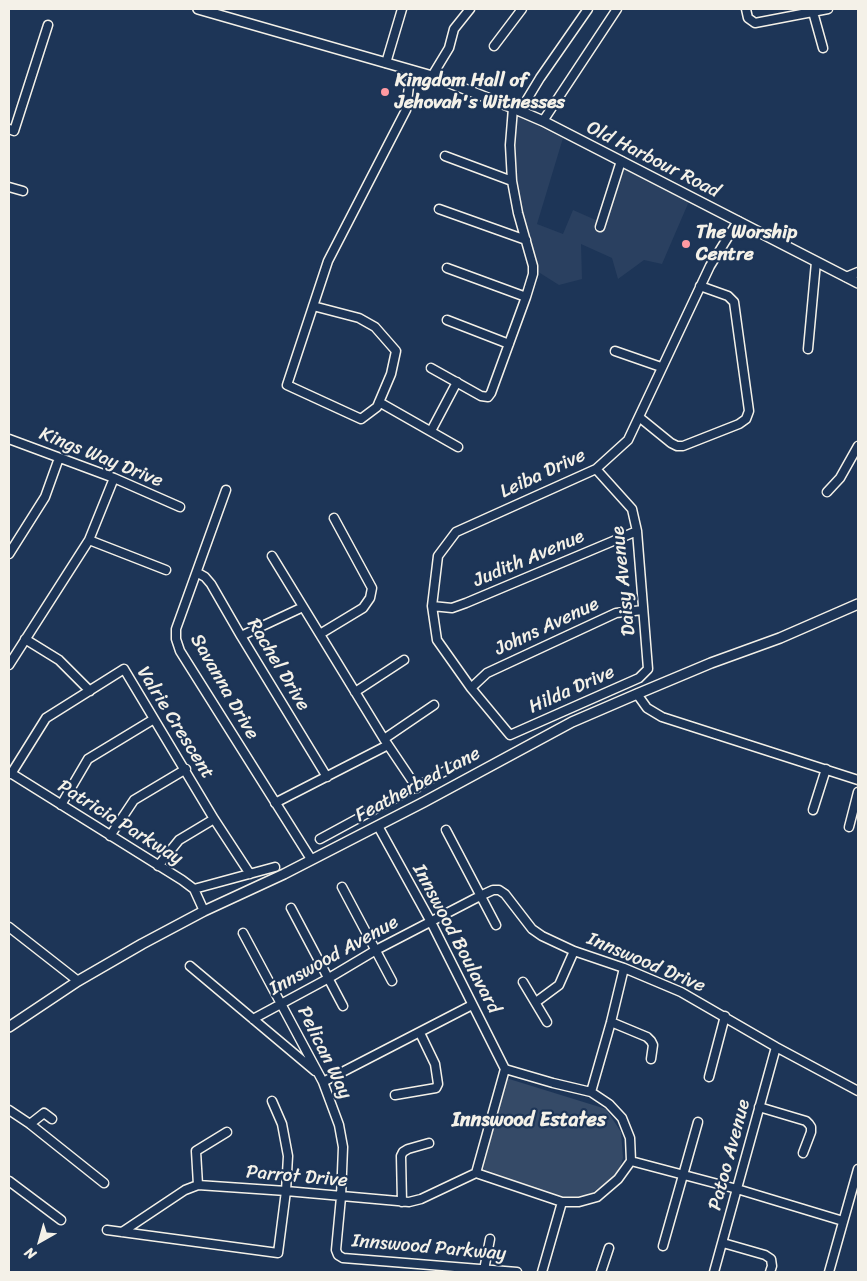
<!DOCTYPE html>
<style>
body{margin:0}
#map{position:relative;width:867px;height:1281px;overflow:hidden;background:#1d3557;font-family:Sriracha,sans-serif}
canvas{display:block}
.frame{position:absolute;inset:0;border:10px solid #f4f1e8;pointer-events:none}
.north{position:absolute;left:15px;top:1216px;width:50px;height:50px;-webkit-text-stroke:4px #1d3557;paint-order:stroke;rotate:218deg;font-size:14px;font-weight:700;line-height:20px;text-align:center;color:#f4f1e8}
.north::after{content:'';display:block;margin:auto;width:18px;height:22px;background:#f4f1e8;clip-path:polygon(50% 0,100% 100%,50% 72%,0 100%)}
</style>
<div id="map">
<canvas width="867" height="1281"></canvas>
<div class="frame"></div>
<div class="north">N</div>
</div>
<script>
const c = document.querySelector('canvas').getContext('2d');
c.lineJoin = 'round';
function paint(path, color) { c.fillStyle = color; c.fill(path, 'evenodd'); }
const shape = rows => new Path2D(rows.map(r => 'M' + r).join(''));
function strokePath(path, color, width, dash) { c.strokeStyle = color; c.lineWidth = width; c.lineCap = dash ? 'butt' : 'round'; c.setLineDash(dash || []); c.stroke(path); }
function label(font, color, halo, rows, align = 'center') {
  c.font = font + ' Sriracha,sans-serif'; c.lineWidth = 4.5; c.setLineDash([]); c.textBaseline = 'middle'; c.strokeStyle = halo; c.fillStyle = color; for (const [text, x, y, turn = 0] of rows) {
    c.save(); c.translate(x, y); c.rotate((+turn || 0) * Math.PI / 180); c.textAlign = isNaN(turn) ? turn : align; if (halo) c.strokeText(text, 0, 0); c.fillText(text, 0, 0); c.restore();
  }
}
paint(shape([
 [506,110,563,138,537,224,563,234,573,210,598,221,613,163,690,199,662,264,644,260,618,279,612,258,581,244,582,279,559,285,532,268,514,207]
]), '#2a4060');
paint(shape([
 [506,1078,606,1109,621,1132,623,1158,619,1171,608,1182,584,1198,560,1198,482,1174]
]), '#354a67');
const minor = shape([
 [746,9,748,18,755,23,828,9],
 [813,12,823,48],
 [494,46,522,9],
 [386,63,402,9],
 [432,76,449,48,454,29,470,9],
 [520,111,540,78,588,9],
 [543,121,617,9],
 [9,129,14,131,48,25],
 [445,156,512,181],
 [9,187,23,191],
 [439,209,526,240],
 [600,227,621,161],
 [447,268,526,297],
 [846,277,858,272],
 [313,306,359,318,375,327,396,351,391,374,377,407,361,419,287,385,328,261,406,110,411,70],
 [447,320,509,344],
 [808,349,816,262],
 [615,351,661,367],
 [431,368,481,396,488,397,491,393,526,297,533,274,533,266,518,213,512,181,510,145,513,108],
 [379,402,458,447],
 [639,417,671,443,677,446,683,446,739,424,746,419,749,411,734,302,728,296,700,286],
 [431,431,457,382],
 [9,439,114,478,180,507],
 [596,469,632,509,637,531,648,669,639,678,510,735,471,688,437,640,432,606,438,556,456,532,596,469,628,440,710,266,738,221],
 [226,490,176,629,176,639,180,651,311,859],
 [827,492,840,478,858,446],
 [89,540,166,570],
 [9,554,45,497,59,458],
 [272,556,384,739,417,788],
 [198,573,205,577,211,584,241,636,327,777],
 [432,606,452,608,466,603,637,531],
 [320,634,363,608,370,598,372,588,334,518],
 [241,636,303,607],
 [25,639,59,660,90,691],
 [9,665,89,540,114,478],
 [471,688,487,673,616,613,643,610],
 [355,692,404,660],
 [637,694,647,708,662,717,858,780],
 [384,739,434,705],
 [9,772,182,880,194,889,204,911],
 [11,774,46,718,124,669,214,819,250,874],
 [275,803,388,745],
 [61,805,88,759,154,719],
 [813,810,826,769],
 [378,826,431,922,505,1069,476,1173],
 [849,827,858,792],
 [446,830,496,925],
 [110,836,134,800,186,769],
 [320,839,462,762],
 [158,866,179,840,214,819],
 [342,887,392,981],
 [194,889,275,867],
 [291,908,343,1006],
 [9,927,78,981],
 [243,933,323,1082,339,1125,343,1147,341,1197,336,1250,338,1255,343,1258,517,1272],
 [190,966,315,1071],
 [523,982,547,1022],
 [536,1002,559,985,574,951],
 [253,1019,329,978,376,950,480,896,493,890,499,890,505,894,532,929,542,936,574,951,624,968,681,992,776,1047,858,1091],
 [611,1022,647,1037,651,1041,653,1045,651,1059],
 [709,1077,725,1016],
 [323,1082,472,1005],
 [591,1092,611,1022,624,968],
 [395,1095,436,1088,438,1084,435,1064,420,1033],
 [759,1107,806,1121,809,1124,811,1127,811,1132,803,1153],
 [9,1110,30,1124,104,1183],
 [30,1124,44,1113,52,1119],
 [631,1161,737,1189,843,1221],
 [476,1173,562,1202,579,1202,597,1197,618,1179,631,1161,630,1138,622,1118,609,1104,591,1092,553,1083,505,1069],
 [9,1181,61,1220],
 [198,1185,196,1151,227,1132],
 [402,1202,401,1156,403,1152,408,1149,429,1143],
 [107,1230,278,1253,286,1191,288,1156,282,1124,272,1101],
 [122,1232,185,1190,198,1185,286,1191,409,1202,421,1199,476,1173],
 [723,1243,765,1255,771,1259,772,1266,770,1272],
 [663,1246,698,1122],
 [484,1270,490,1239],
 [542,1272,562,1202],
 [601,1272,609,1248],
 [714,1272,776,1047],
 [829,1272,858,1169]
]);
const major = shape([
 [198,9,432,76,513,108,543,121,858,283],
 [9,1027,78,981,142,944,204,911,284,874,424,802,572,722,637,694,711,663,780,638,858,604]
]);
strokePath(minor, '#f4f1e8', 11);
strokePath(major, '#f4f1e8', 12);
strokePath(minor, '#1d3557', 8);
strokePath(major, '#1d3557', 9);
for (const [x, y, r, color] of [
 [385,92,5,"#ff9aa2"],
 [686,244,5,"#ff9aa2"]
]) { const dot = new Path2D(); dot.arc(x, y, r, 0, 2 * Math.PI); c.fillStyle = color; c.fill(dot); strokePath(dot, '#1d3557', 2); }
label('bold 19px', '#f4f1e8', '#1d3557', [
 ["Kingdom Hall of",395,81],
 ["Jehovah's Witnesses",395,103],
 ["The Worship",696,233],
 ["Centre",696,255]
], 'left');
label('19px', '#f4f1e8', '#1d3557', [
 ["Old Harbour Road",653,160,27],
 ["Kings Way Drive",101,458,22],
 ["Leiba Drive",543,474,-25],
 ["Judith Avenue",529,559,-23],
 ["Daisy Avenue",624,581,-96],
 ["Johns Avenue",547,627,-25],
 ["Rachel Drive",278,665,59],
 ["Savanna Drive",224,687,60],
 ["Hilda Drive",572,690,-24],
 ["Valrie Crescent",175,723,58],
 ["Featherbed Lane",418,785,-28],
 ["Patricia Parkway",120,823,32],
 ["Innswood Boulavard",456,939,62],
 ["Innswood Avenue",334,956,-29],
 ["Innswood Drive",646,963,23],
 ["Pelican Way",324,1053,64],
 ["Patoo Avenue",730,1155,-75],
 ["Parrot Drive",297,1177,5],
 ["Innswood Parkway",429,1248,5]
]);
label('bold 20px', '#f4f1e8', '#1d3557', [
 ["Innswood Estates",529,1121]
]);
</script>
